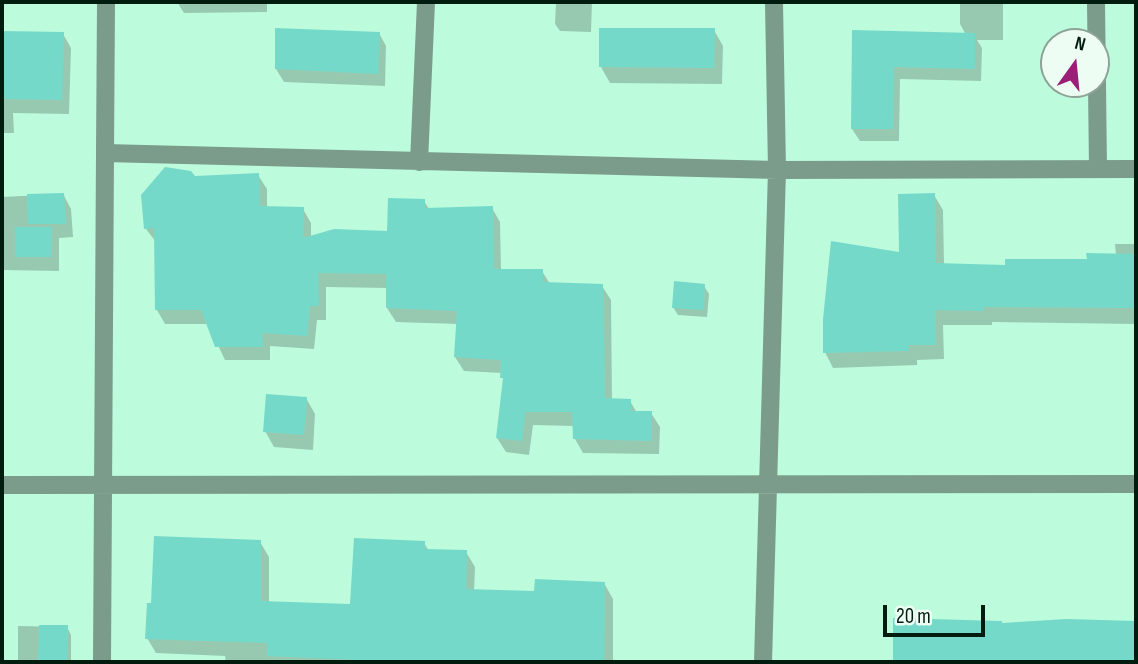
<!DOCTYPE html>
<style>
body{margin:0}
#map{position:relative;width:1138px;height:664px;overflow:hidden;background:#bcfcdc;font-family:"Sofia Sans Condensed",sans-serif}
canvas{display:block}
.frame{position:absolute;inset:0;border:4px solid #001c0f;pointer-events:none}
.north{position:absolute;left:1040px;top:28px;width:70px;height:70px;box-sizing:border-box;background:#edfdf4;border:2px solid #8ea398;border-radius:50%;rotate:15deg;font-size:19px;font-weight:700;line-height:28px;text-align:center;color:#001c0f}
.north::after{content:'';display:block;margin:auto;width:24px;height:32px;background:#9b1f76;clip-path:polygon(50% 0,100% 100%,50% 72%,0 100%)}
.scale{position:absolute;left:883px;top:605px;width:102px;height:32px;box-sizing:border-box;border:4px solid #001c0f;border-top:0;padding-left:9px;font-size:21px;line-height:24px;white-space:nowrap;color:#001c0f;-webkit-text-stroke:5px #edfdf4;paint-order:stroke}
</style>
<div id="map">
<canvas width="1138" height="664"></canvas>
<div class="frame"></div>
<div class="north">N</div>
<div class="scale">20 m</div>
</div>
<script>
const c = document.querySelector('canvas').getContext('2d');
c.lineJoin = 'round';
function paint(path, color) { c.fillStyle = color; c.fill(path, 'evenodd'); }
const shape = rows => new Path2D(rows.map(r => 'M' + r).join(''));
function strokePath(path, color, width, dash) { c.strokeStyle = color; c.lineWidth = width; c.lineCap = dash ? 'butt' : 'round'; c.setLineDash(dash || []); c.stroke(path); }
paint(shape([
 [177,2,267,2,267,12,184,13],
 [556,2,592,2,591,32,560,31,555,24],
 [960,2,1003,2,1003,40,977,40,982,48,981,81,900,79,899,141,860,141,852,129,854,32,966,35,960,24],
 [714,30,723,46,722,84,610,83,601,67],
 [2,32,63,34,71,48,69,114,13,113,14,133,2,133],
 [379,33,386,46,385,86,284,82,276,69],
 [258,175,267,189,267,208,303,209,311,223,311,237,389,233,424,201,429,209,492,208,500,222,501,271,542,271,550,284,602,286,611,300,612,400,630,401,637,413,651,413,660,427,659,454,583,453,575,439,575,426,533,425,529,455,506,452,497,438,505,382,502,373,464,371,455,357,458,324,396,322,387,308,388,288,326,287,326,320,317,320,314,349,270,346,270,360,225,360,208,324,165,324,157,310,156,242,146,229,194,177],
 [63,194,71,209,73,237,59,238,59,271,2,270,2,197],
 [934,195,943,210,944,265,1007,267,1088,261,1116,255,1115,244,1136,244,1136,324,992,322,992,325,943,325,944,359,917,360,917,365,833,368,825,352,901,254],
 [704,286,709,294,707,317,678,315,673,307],
 [306,398,315,414,313,450,274,447,265,431],
 [260,542,269,557,269,603,352,606,424,543,429,551,466,552,475,567,474,591,536,593,604,583,613,599,613,662,226,662,225,656,156,653,147,638,153,605],
 [895,620,1003,625,1136,621,1136,662,895,662],
 [18,626,67,627,71,635,71,662,18,662]
]), '#0003');
paint(shape([
 [275,28,380,32,378,74,275,69],
 [599,28,715,28,714,68,599,67],
 [852,30,975,33,975,69,894,67,893,129,851,129],
 [2,31,64,32,62,100,2,99],
 [165,167,191,171,195,176,259,173,260,206,304,207,303,238,334,229,387,231,388,198,425,199,425,208,493,206,494,269,543,269,543,282,603,284,605,398,631,399,631,411,652,411,652,441,573,439,572,412,525,412,522,441,496,438,503,378,500,378,501,360,454,357,457,311,386,308,386,274,318,273,319,306,310,306,307,336,262,333,263,347,215,347,201,310,155,310,154,228,144,229,141,195],
 [64,193,66,224,28,224,27,194],
 [935,193,936,263,1005,265,1005,259,1087,259,1086,253,1136,254,1136,308,984,307,984,311,935,310,936,345,909,345,909,351,823,353,823,319,831,241,899,252,898,194],
 [15,227,52,227,51,257,15,257],
 [674,281,705,284,704,310,672,308],
 [266,394,307,397,304,435,263,432],
 [154,536,261,540,261,601,350,604,354,538,425,541,425,549,467,550,466,589,534,591,535,579,605,582,604,662,380,661,267,656,267,643,145,639,147,603,151,603],
 [893,618,1002,621,1002,623,1066,619,1136,621,1136,661,893,660],
 [39,625,68,625,67,662,38,662]
]), '#75d9ca');
strokePath(shape([
 [1096,2,1098,169],
 [105,153,106,2],
 [419,162,426,2],
 [2,485,1136,484],
 [102,662,105,153,777,170,774,2],
 [763,662,777,170,1136,169]
]), '#7b9b8b', 18);
</script>
